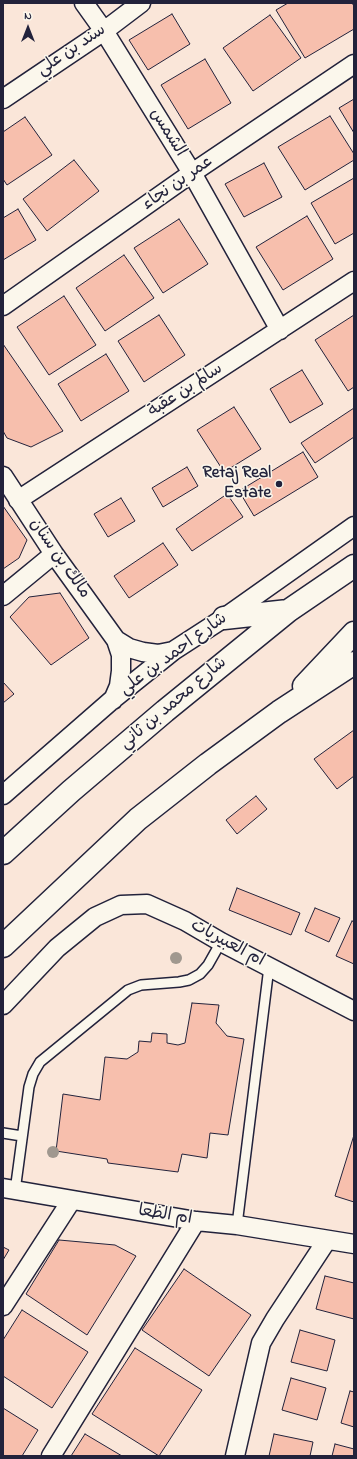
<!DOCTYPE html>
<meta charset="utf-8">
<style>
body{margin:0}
#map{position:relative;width:357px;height:1459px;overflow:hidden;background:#fae6d9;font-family:"Indie Flower",sans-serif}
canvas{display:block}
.frame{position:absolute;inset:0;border:4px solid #22223b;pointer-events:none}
.north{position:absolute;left:8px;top:8px;width:40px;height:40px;-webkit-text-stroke:3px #fbf7ec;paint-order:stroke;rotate:0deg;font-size:11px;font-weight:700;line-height:16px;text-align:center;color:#22223b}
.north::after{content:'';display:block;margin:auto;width:14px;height:18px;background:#22223b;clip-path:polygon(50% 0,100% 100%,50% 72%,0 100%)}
</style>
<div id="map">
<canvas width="357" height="1459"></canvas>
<div class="frame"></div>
<div class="north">N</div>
</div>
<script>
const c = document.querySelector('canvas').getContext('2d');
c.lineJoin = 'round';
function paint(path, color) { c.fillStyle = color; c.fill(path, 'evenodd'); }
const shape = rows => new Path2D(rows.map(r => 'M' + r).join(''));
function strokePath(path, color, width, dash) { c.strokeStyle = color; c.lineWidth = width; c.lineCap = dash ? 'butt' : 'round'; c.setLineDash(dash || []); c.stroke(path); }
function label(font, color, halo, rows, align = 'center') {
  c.font = font + ' "Indie Flower","Playpen Sans Arabic",sans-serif'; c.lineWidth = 3; c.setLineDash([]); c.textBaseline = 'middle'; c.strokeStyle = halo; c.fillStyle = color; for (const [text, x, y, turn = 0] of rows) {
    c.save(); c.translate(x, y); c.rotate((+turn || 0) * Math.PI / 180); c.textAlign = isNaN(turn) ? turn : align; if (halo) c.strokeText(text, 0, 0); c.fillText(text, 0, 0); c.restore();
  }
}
const building = shape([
 [288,3,352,3,354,6,354,29,305,58,276,10,288,3],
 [172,14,190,44,148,70,129,40,172,14],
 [270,15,301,58,253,91,223,48,270,15],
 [205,59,231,103,188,129,161,85,205,59],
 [354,99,354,133,339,108,354,99],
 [330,116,354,154,354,160,305,190,278,147,330,116],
 [25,117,52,155,7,185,3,179,3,132,25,117],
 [74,160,99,191,47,231,23,199,74,160],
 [264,163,282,197,244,217,225,184,264,163],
 [354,178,354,233,335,244,311,203,354,178],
 [18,209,36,240,3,260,3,218,18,209],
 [307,216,333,259,283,290,256,247,307,216],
 [179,219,208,264,163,293,134,248,179,219],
 [124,255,154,298,105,331,76,288,124,255],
 [64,296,96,345,49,375,17,327,64,296],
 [159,315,185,355,144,382,118,341,159,315],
 [354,315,354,387,348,391,315,340,354,315],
 [3,344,63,431,31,447,7,438,3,431,3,344],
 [106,354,129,391,81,421,58,384,106,354],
 [302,370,323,404,290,423,270,389,302,370],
 [234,407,261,449,224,472,197,430,234,407],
 [354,408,354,437,315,463,301,443,354,408],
 [303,452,318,477,254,516,239,491,303,452],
 [187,467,198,486,163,507,152,488,187,467],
 [227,494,243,517,192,551,176,529,227,494],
 [121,498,135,521,108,537,94,514,121,498],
 [3,506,27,540,19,558,3,569,3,506],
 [163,543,178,565,129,598,114,576,163,543],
 [60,593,89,638,51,665,10,617,29,597,60,593],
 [3,682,14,694,3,703,3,682],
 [354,730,354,776,337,789,314,759,354,730],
 [256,796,267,809,237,834,226,820,256,796],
 [237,888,300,913,291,935,229,910,237,888],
 [315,908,340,918,329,942,305,931,315,908],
 [352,921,354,922,354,964,336,956,352,921],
 [192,1003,219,1005,216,1023,227,1036,244,1039,228,1135,210,1133,207,1158,182,1154,178,1172,108,1163,107,1159,56,1151,63,1094,100,1100,105,1057,127,1059,138,1052,139,1041,151,1042,152,1033,167,1034,167,1043,178,1045,185,1043,192,1003],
 [354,1135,354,1202,335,1196,354,1135],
 [59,1240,115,1245,136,1256,87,1335,26,1294,59,1240],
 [3,1247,9,1250,3,1260,3,1247],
 [184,1269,251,1315,209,1376,142,1330,184,1269],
 [325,1276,354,1283,354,1319,316,1309,325,1276],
 [22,1310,88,1352,52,1408,3,1376,3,1340,22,1310],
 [300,1330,335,1340,327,1371,291,1362,300,1330],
 [135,1348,202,1390,159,1456,92,1414,135,1348],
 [291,1378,326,1388,317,1420,282,1410,291,1378],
 [350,1391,354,1392,354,1427,341,1423,350,1391],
 [3,1408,38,1430,22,1456,3,1456,3,1408],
 [85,1434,122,1456,71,1456,85,1434],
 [274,1434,313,1442,310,1456,269,1456,274,1434],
 [335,1444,354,1449,354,1456,332,1456,335,1444]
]);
paint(building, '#f7bfad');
strokePath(building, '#22223b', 1);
const service = shape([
 [3,1133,22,1136],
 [15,1191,29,1087,33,1074,40,1062,128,990,141,985,179,982,189,980,200,974,208,965,221,942],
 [237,1225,269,967]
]);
const minor = shape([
 [84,3,104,31,192,173,280,330],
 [3,99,104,31,141,3],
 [3,306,192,173,354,64],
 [3,476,54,554,116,640,121,655,121,671,119,686,113,700],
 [18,500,354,281],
 [3,596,54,554],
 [116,640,129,648,143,652,158,654,173,651],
 [3,795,112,700,173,651,224,618,354,526],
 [3,1005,57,948,95,917,121,905,147,904,185,921,221,942,354,1011],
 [3,1188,196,1221,237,1225,354,1244],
 [3,1306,71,1201],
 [51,1456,196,1221],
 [235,1456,261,1343,275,1319,327,1240]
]);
const primary = shape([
 [224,618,288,611],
 [304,686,354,633],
 [3,853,71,791,165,711,288,611,354,566],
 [3,946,138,819,208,764,279,712,354,663]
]);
strokePath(service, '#22223b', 12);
strokePath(minor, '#22223b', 21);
strokePath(primary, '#22223b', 25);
strokePath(service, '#fbf7ec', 9);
strokePath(minor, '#fbf7ec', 18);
strokePath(primary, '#fbf7ec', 22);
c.fillStyle = '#a0988f';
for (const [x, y] of [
 [176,958],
 [53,1152]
]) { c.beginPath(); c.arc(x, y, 6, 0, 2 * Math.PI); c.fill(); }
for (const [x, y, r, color] of [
 [279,484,4,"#22223b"]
]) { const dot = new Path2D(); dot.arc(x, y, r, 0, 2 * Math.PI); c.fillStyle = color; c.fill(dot); strokePath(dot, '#fbf7ec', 1.5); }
label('17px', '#22223b', '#fbf7ec', [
 ["سند بن علي",72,51,-34],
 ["الشمس",167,133,58],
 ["عمر بن نجاء",178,184,-35],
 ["سالم بن عقبة",186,391,-33],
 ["مالك بن سنان",59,559,55],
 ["شارع احمد بن علي",174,655,-36],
 ["شارع محمد بن ثاني",174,704,-40],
 ["ام العبيريات",227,944,28],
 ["ام الظعا",165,1216,9]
]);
label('bold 17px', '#22223b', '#fbf7ec', [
 ["Retaj Real",271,474],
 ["Estate",271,494]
], 'right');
</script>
